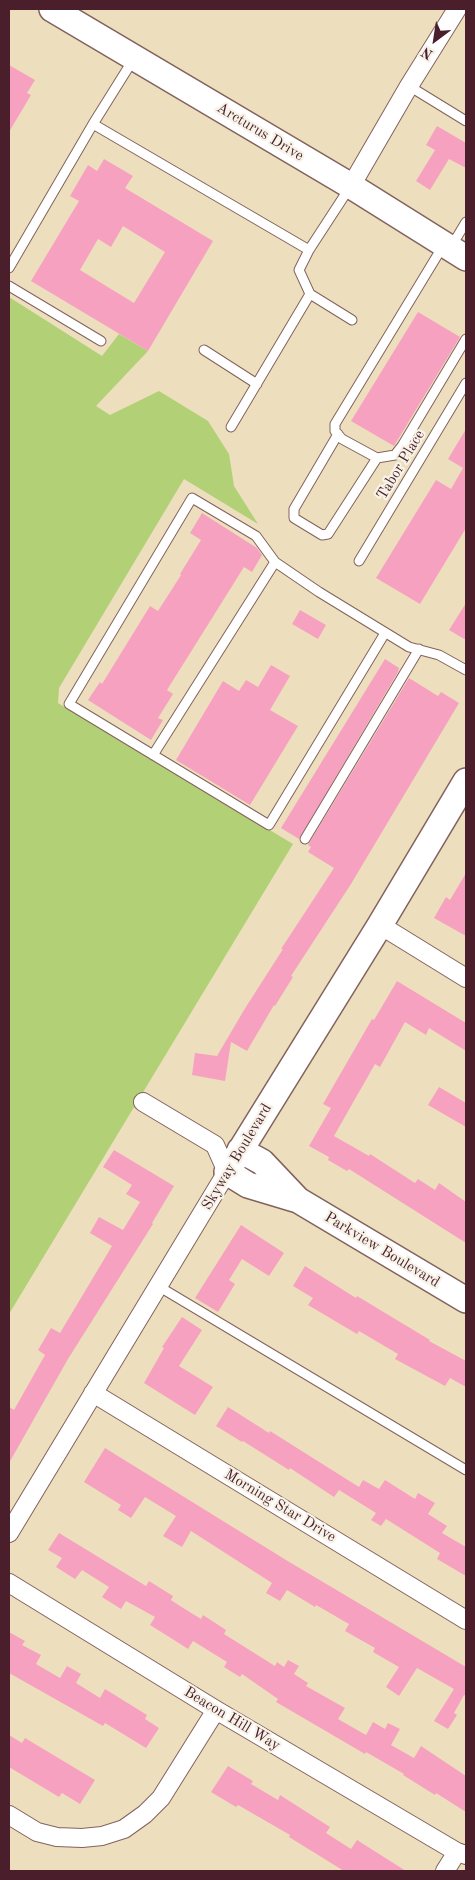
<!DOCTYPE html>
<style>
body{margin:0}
#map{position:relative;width:475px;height:1880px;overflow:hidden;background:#eddfbd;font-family:"Old Standard TT",serif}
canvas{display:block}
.frame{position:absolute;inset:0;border:10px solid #4a1f2b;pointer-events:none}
.north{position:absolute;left:410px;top:15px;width:50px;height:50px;-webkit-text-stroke:4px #f7f3e8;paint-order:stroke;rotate:211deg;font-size:14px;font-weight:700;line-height:20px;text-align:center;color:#4a1f2b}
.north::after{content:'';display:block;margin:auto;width:18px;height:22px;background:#4a1f2b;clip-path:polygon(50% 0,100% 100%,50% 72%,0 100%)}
</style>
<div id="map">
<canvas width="475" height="1880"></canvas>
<div class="frame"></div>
<div class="north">N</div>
</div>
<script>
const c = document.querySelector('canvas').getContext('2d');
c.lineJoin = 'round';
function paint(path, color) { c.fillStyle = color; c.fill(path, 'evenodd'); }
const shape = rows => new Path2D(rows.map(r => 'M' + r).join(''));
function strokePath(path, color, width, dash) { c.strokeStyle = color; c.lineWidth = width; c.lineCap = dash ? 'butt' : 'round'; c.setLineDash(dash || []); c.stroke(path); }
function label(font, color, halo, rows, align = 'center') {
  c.font = font + ' "Old Standard TT",serif'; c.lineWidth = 4.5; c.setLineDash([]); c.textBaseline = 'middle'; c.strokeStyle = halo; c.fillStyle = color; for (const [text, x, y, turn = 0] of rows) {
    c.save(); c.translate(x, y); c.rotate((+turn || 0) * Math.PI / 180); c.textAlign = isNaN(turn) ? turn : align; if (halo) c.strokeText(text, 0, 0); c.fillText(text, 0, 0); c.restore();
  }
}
paint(shape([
 [9,297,102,356,119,334,148,351,96,406,110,415,159,391,208,421,229,454,234,486,258,524,184,479,59,688,58,703,293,844,9,1314]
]), '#b2d076');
paint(shape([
 [9,65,35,80,27,93,31,95,9,132],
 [437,126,466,143,466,168,449,159,430,190,416,181,435,150,426,145],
 [104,159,133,176,125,188,213,241,148,351,31,281,79,201,70,196,88,165,97,171],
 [123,226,165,252,134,303,80,270,98,239,111,247],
 [418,312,460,337,394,446,351,421],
 [466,429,466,528,420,604,376,578,436,480,451,489,463,468,448,459],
 [202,513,257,548,262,555,252,572,244,567,167,690,173,694,158,718,163,720,151,740,88,700,100,682,102,684,150,606,158,611,181,575,180,574,201,540,190,533],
 [466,603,466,640,449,630],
 [300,610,326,625,318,639,292,624],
 [385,659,399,668,398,672,299,839,281,828],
 [271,665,290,676,270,710,298,726,250,805,176,760,223,681,239,691,246,680,258,687],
 [409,678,438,696,441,692,459,703,351,884,291,976,293,977,275,1006,274,1005,247,1051,231,1042,225,1081,192,1075,195,1053,217,1056,244,1010,283,949,281,949,334,868,308,852,311,847,308,845],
 [466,873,466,936,434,918,446,897,450,900],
 [397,981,466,1023,466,1051,429,1028,426,1035,405,1022,380,1067,375,1064,334,1136,369,1156,370,1154,415,1183,418,1179,435,1190,439,1183,466,1202,466,1243,349,1169,347,1171,328,1160,329,1157,309,1146,331,1108,323,1104,372,1019,374,1020],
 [439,1087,466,1103,466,1127,428,1105],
 [114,1150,174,1186,152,1223,153,1224,68,1359,9,1463,9,1407,14,1410,45,1355,38,1350,51,1328,60,1333,112,1246,90,1233,99,1217,123,1230,140,1202,126,1194,132,1185,103,1167],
 [241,1225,284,1253,269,1276,242,1259,229,1280,235,1284,218,1312,195,1298],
 [305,1266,356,1298,357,1296,430,1340,429,1341,466,1361,466,1387,450,1378,445,1386,395,1359,398,1354,359,1331,357,1334,308,1305,313,1298,293,1286],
 [182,1317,202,1330,179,1366,213,1387,195,1415,144,1383,164,1348,162,1347],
 [228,1407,269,1433,270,1431,359,1487,363,1480,379,1489,385,1480,415,1499,418,1493,435,1503,428,1514,447,1526,442,1533,466,1547,466,1576,437,1559,440,1553,386,1519,381,1526,371,1520,376,1513,339,1490,334,1497,290,1468,289,1470,243,1441,242,1442,216,1426],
 [105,1448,286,1560,466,1667,466,1696,464,1695,454,1713,457,1715,448,1729,434,1721,454,1689,417,1668,399,1696,386,1687,399,1667,373,1652,375,1648,345,1631,349,1624,316,1605,315,1607,287,1590,280,1601,266,1593,272,1583,191,1531,182,1547,163,1536,176,1516,145,1497,131,1518,118,1510,121,1505,84,1482],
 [59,1533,146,1586,149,1581,173,1596,171,1600,180,1606,201,1619,203,1615,226,1630,224,1634,275,1666,277,1662,284,1667,288,1660,299,1666,294,1674,308,1683,306,1686,345,1708,338,1719,366,1735,373,1722,385,1729,388,1723,400,1729,391,1745,414,1758,421,1746,466,1776,466,1812,436,1793,435,1795,403,1775,404,1774,366,1752,365,1754,276,1702,278,1699,242,1674,240,1677,224,1667,227,1662,193,1641,188,1649,174,1640,150,1625,155,1617,126,1601,121,1609,102,1597,109,1587,82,1570,75,1579,56,1567,62,1558,48,1550],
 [9,1632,25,1641,22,1645,41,1655,36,1664,60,1678,67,1666,81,1674,76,1683,100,1698,105,1689,147,1715,145,1719,159,1728,146,1748,105,1723,103,1726,9,1673],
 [9,1735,22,1743,25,1738,95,1780,80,1804,62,1793,59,1797,9,1767],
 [228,1766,253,1781,251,1784,278,1800,280,1795,330,1827,326,1833,351,1849,357,1840,406,1871,344,1871,289,1837,290,1835,238,1805,236,1807,211,1792]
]), '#f7a1c0');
const lane = shape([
 [133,60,93,124,309,250,350,187],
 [409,86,466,121],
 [443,246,335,424,335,431,342,439,377,458,395,455,402,446,466,339],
 [451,247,466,222],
 [9,268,93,124],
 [9,286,101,341],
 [310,294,352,320],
 [204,350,257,384],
 [231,427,310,294,299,270,309,250],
 [338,434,294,509,294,518,322,535,328,534,377,458],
 [359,561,466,383],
 [385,633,269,825,69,704,192,498,256,536,275,562,319,592,409,647,439,655,466,670],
 [153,755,275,562],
 [305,839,419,649],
 [158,1286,466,1470]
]);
const street = shape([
 [351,186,409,86,457,9],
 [380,925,466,978],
 [93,1393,466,1620],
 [9,1533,227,1172,215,1145,143,1102],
 [9,1583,216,1710,457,1852],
 [9,1815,37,1832,57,1837,82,1838,102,1836,124,1829,145,1814,161,1798,216,1710],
 [445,1871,457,1852,466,1855]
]);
const secondary = shape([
 [52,9,351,186,466,258],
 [240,1150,262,1162,298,1200,466,1300],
 [298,1200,248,1185,227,1172,380,925,466,781]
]);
strokePath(lane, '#83625e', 11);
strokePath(street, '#83625e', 20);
strokePath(secondary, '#83625e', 28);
strokePath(lane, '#fff', 9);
strokePath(street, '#fff', 18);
strokePath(secondary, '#fff', 25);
label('15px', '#4a1f2b', '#f7f3e8', [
 ["Arcturus Drive",260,132,31],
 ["Tabor Place",401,465,-59],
 ["Skyway Boulevard",237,1157,-59],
 ["Parkview Boulevard",382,1250,31],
 ["Morning Star Drive",280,1506,31],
 ["Beacon Hill Way",232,1719,31]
]);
</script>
